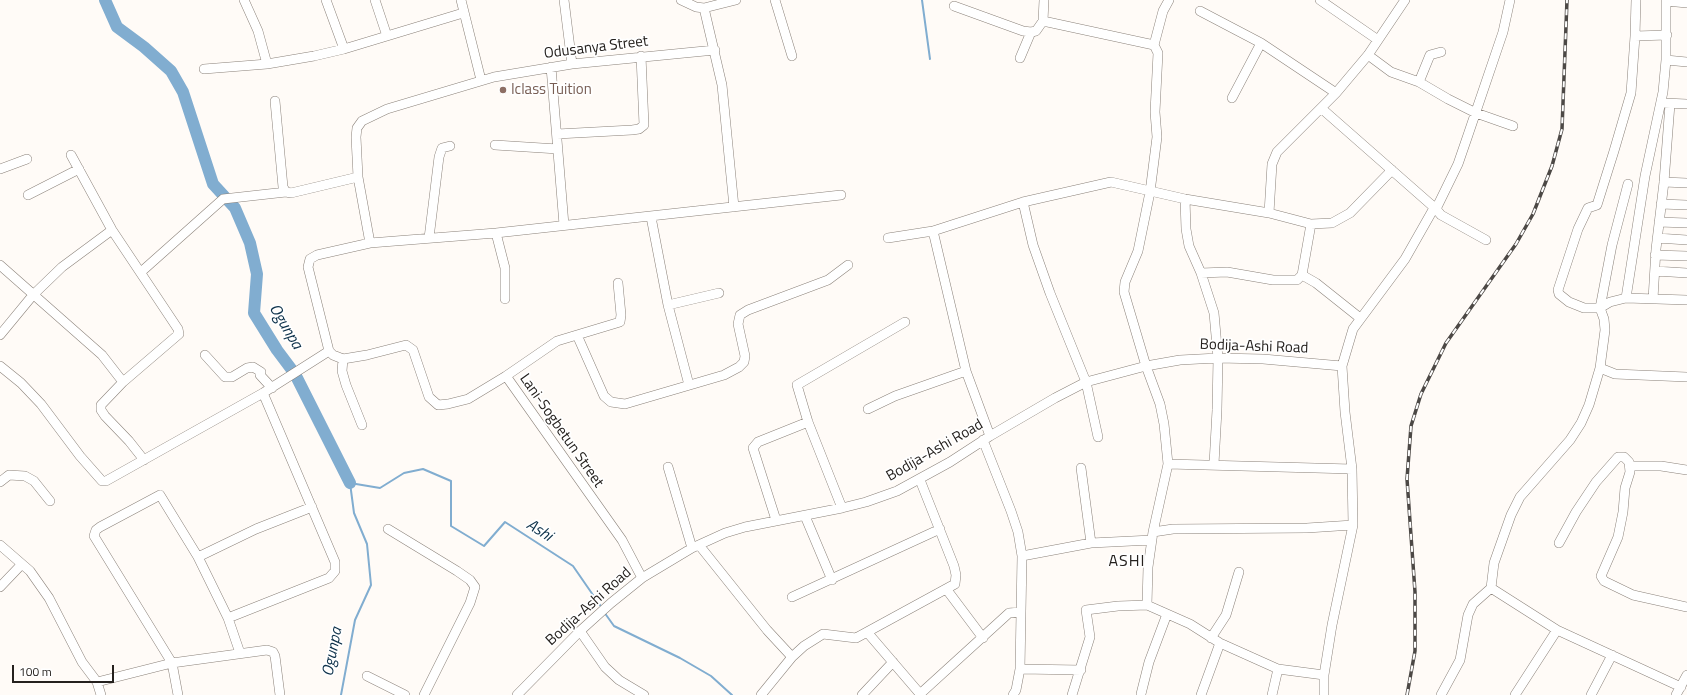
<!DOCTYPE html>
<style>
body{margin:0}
#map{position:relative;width:1687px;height:695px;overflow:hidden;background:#fffbf7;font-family:"Titillium Web",sans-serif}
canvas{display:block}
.scale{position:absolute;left:12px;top:665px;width:102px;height:18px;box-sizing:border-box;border:2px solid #25211e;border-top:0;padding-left:5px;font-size:12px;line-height:14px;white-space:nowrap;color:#25211e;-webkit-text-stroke:3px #fff;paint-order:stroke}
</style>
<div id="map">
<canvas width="1687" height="695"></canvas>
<div class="scale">100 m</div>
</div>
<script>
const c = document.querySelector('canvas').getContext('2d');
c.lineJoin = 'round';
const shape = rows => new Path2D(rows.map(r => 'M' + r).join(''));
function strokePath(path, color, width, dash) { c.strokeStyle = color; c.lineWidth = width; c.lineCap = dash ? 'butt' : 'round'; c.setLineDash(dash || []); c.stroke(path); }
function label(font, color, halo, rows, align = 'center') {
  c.font = font + ' "Titillium Web",sans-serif'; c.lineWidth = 3.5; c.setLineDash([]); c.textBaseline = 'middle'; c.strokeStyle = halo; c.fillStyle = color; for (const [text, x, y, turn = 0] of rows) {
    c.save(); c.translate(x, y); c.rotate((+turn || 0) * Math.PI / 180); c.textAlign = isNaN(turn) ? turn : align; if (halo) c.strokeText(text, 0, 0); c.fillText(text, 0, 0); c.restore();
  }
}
strokePath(shape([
 [922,0,930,59],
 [604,612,614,626,680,658,711,676,732,695],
 [341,695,355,620,371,585,367,544,354,513,350,483,380,488,404,473,423,469,451,481,451,526,484,546,505,522,573,566,602,608]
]), '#81add0', 2);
strokePath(shape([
 [105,0,117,27,144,47,171,71,183,92,213,184,235,208,250,243,257,274,254,313,277,350,295,374,350,483]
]), '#81add0', 12);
const minor = shape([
 [244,0,258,31,267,64],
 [326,0,344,49],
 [375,0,387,36],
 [461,0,481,80],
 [564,0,572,64],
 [681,0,696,7,704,8,722,85,734,207],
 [775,0,792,56],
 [1320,0,1378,40],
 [1666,1,1687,3],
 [954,6,1023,31,1031,32,1036,31,1043,21,1154,45],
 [704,8,736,0],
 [1200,11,1261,43,1336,93],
 [1043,21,1044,0],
 [1635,36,1636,0],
 [1368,55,1391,72,1419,82,1448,99,1476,113,1513,126],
 [1020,58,1031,32],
 [1666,60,1687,62],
 [551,67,564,225],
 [204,69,267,64,314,56,344,49,463,13],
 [1419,82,1430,55,1441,52],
 [1232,98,1261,43],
 [275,101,283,187,286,192,291,193,358,177],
 [1665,103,1687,104],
 [1321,108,1436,209,1441,215,1486,240],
 [557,134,632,130,639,129,644,125,641,56],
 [495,145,558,149],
 [71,155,112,230,178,329,179,334,123,382,101,405,101,410,105,416,129,441,144,460],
 [0,169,27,159],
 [1664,182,1687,183],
 [28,195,79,169],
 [1185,199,1186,229,1189,246,1201,273,1214,313,1218,358,1217,410,1214,464],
 [1023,202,1033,245,1050,293,1086,382,1098,437],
 [1661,204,1687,205],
 [1436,209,1458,164,1468,135,1503,32,1510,0],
 [1269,213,1272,164,1277,152,1336,93,1368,55,1405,0],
 [651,217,668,305,689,385],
 [1659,222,1687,223],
 [933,231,966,371,990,436],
 [496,233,505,268,505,299],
 [429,238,439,157,442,148,450,146],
 [888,238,933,231,1023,202,1111,182,1185,199,1269,213,1311,224,1332,223,1350,213,1392,170],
 [1657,238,1687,240],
 [370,243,358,177,356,137,357,128,362,121,387,109,494,77,572,64,715,50],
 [1655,255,1687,256],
 [0,265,102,355,123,382],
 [1655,271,1687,273],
 [141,272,223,199,286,192],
 [1201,273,1227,272,1273,280,1297,280,1302,275,1311,224],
 [1302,275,1316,283,1360,318],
 [1626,298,1645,176,1663,92,1666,60,1666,0],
 [1653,299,1656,249,1664,182,1670,104],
 [668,305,719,293],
 [1600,308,1612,245,1628,184],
 [1600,308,1610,302,1626,298,1687,300],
 [0,335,33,295,62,267,112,230],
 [577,335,604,396,611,402,625,404,724,375,739,367,744,362,745,356,738,324,740,315,748,310,828,280,848,265],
 [205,355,225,377,232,377,247,368,253,367,261,372,260,375,272,388],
 [343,359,342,371,346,385,362,425],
 [0,366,21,383,41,404,80,456,102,481,106,481,263,393,329,351],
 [1600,368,1615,374,1687,377],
 [506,376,557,341,620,322,621,315,618,283],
 [868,409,895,396,966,371],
 [983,440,1011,511,1018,532,1022,556,1020,669,1016,690,1013,695],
 [1168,464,1352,469],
 [1630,466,1661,466,1687,470],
 [668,467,692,548],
 [1081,468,1091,543],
 [0,482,9,475,25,476,34,481,50,501],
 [842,508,808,422,797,385,905,322],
 [805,516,832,580],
 [776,520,753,448,758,442,808,422],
 [388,529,457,571,470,580,475,587,470,603,424,695],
 [1153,532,1173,529,1307,528,1353,525],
 [1559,543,1576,512,1596,482,1618,457,1624,457,1629,462,1630,472,1625,488,1623,512,1618,537,1601,576,1604,581,1633,595,1687,607],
 [0,545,30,571,49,598,82,662,97,682,101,695],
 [699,545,767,630,792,657,804,646,823,634,856,638,955,584,956,575,954,566,920,480],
 [1022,556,1091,543,1152,540],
 [198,557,256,529,312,507],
 [642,578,622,540,506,376,468,399,448,404,438,405,429,397,413,350,406,345,367,355,343,359,333,355,329,351,308,267,310,259,317,255,370,243,496,233,841,195],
 [0,587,21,565],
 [1491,588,1557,630,1681,687],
 [947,590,983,638],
 [792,597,940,529],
 [1147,605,1148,567,1153,532,1168,464,1164,424,1160,404,1146,366,1124,292,1125,282,1138,251,1150,192,1157,137,1155,112,1158,53,1154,45,1163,11,1169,0],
 [228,618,329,578,335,571,335,562,263,393],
 [580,631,605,667,619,680,644,695],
 [867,632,921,695],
 [1211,638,1226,615,1239,572],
 [1020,669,1081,670],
 [367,676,405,695],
 [97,682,172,663,267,650,273,652,275,656,280,695],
 [920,694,1009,613,1020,612],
 [1141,694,1149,662,1167,614],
 [178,695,172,663,94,536,96,530,100,527,160,495,198,557,228,618,240,653],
 [517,695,580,631,611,603,642,578,692,548,725,533,745,527,842,508,866,502,897,491,950,462,990,436,1055,398,1086,382,1146,366,1180,360,1218,358,1263,359,1342,366],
 [761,695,792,657],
 [862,695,893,662],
 [1072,695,1090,637,1086,610,1118,606,1147,605,1190,624,1220,643,1278,669,1324,675],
 [1201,695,1220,643],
 [1272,695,1278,669],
 [1324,695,1324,675,1332,625,1353,525,1352,469,1345,412,1342,366,1353,329,1405,259,1434,208],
 [1441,695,1460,660,1468,615,1473,604,1491,588,1494,563,1511,515,1520,497,1570,440,1581,423,1589,405,1600,368,1605,330,1604,319,1600,308,1584,308,1569,302,1559,294,1558,290,1578,229,1588,208,1597,205,1614,151,1631,93,1635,36,1667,35],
 [1515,695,1557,630],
 [1591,695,1612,655],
 [1676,695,1687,675]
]);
strokePath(minor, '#8b827a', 10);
strokePath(minor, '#fff', 9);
const rail = shape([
 [1407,695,1415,651,1415,592,1407,479,1411,426,1421,394,1446,343,1516,244,1533,214,1552,166,1562,129,1567,0]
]);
strokePath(rail, '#4c4845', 3.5);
strokePath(rail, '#fff', 2, [6]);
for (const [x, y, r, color] of [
 [503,90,4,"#8d6e63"]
]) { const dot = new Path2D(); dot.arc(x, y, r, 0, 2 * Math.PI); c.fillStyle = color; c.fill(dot); strokePath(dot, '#fff', 1.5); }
label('15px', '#25211e', '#fff', [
 ["Odusanya Street",596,48,-7],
 ["Bodija-Ashi Road",1254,347,2],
 ["Lani-Sogbetun Street",561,431,55],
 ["Bodija-Ashi Road",935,451,-30],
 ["Bodija-Ashi Road",589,607,-42]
]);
label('15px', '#785e54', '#fff', [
 ["Iclass Tuition",511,90]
], 'left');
label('italic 16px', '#0c3049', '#fff', [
 ["Ogunpa",285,327,59],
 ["Ashi",539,531,33],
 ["Ogunpa",333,652,-79]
]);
c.letterSpacing = '1px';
label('16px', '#25211e', '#fff', [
 ["ASHI",1127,562]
]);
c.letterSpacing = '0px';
</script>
